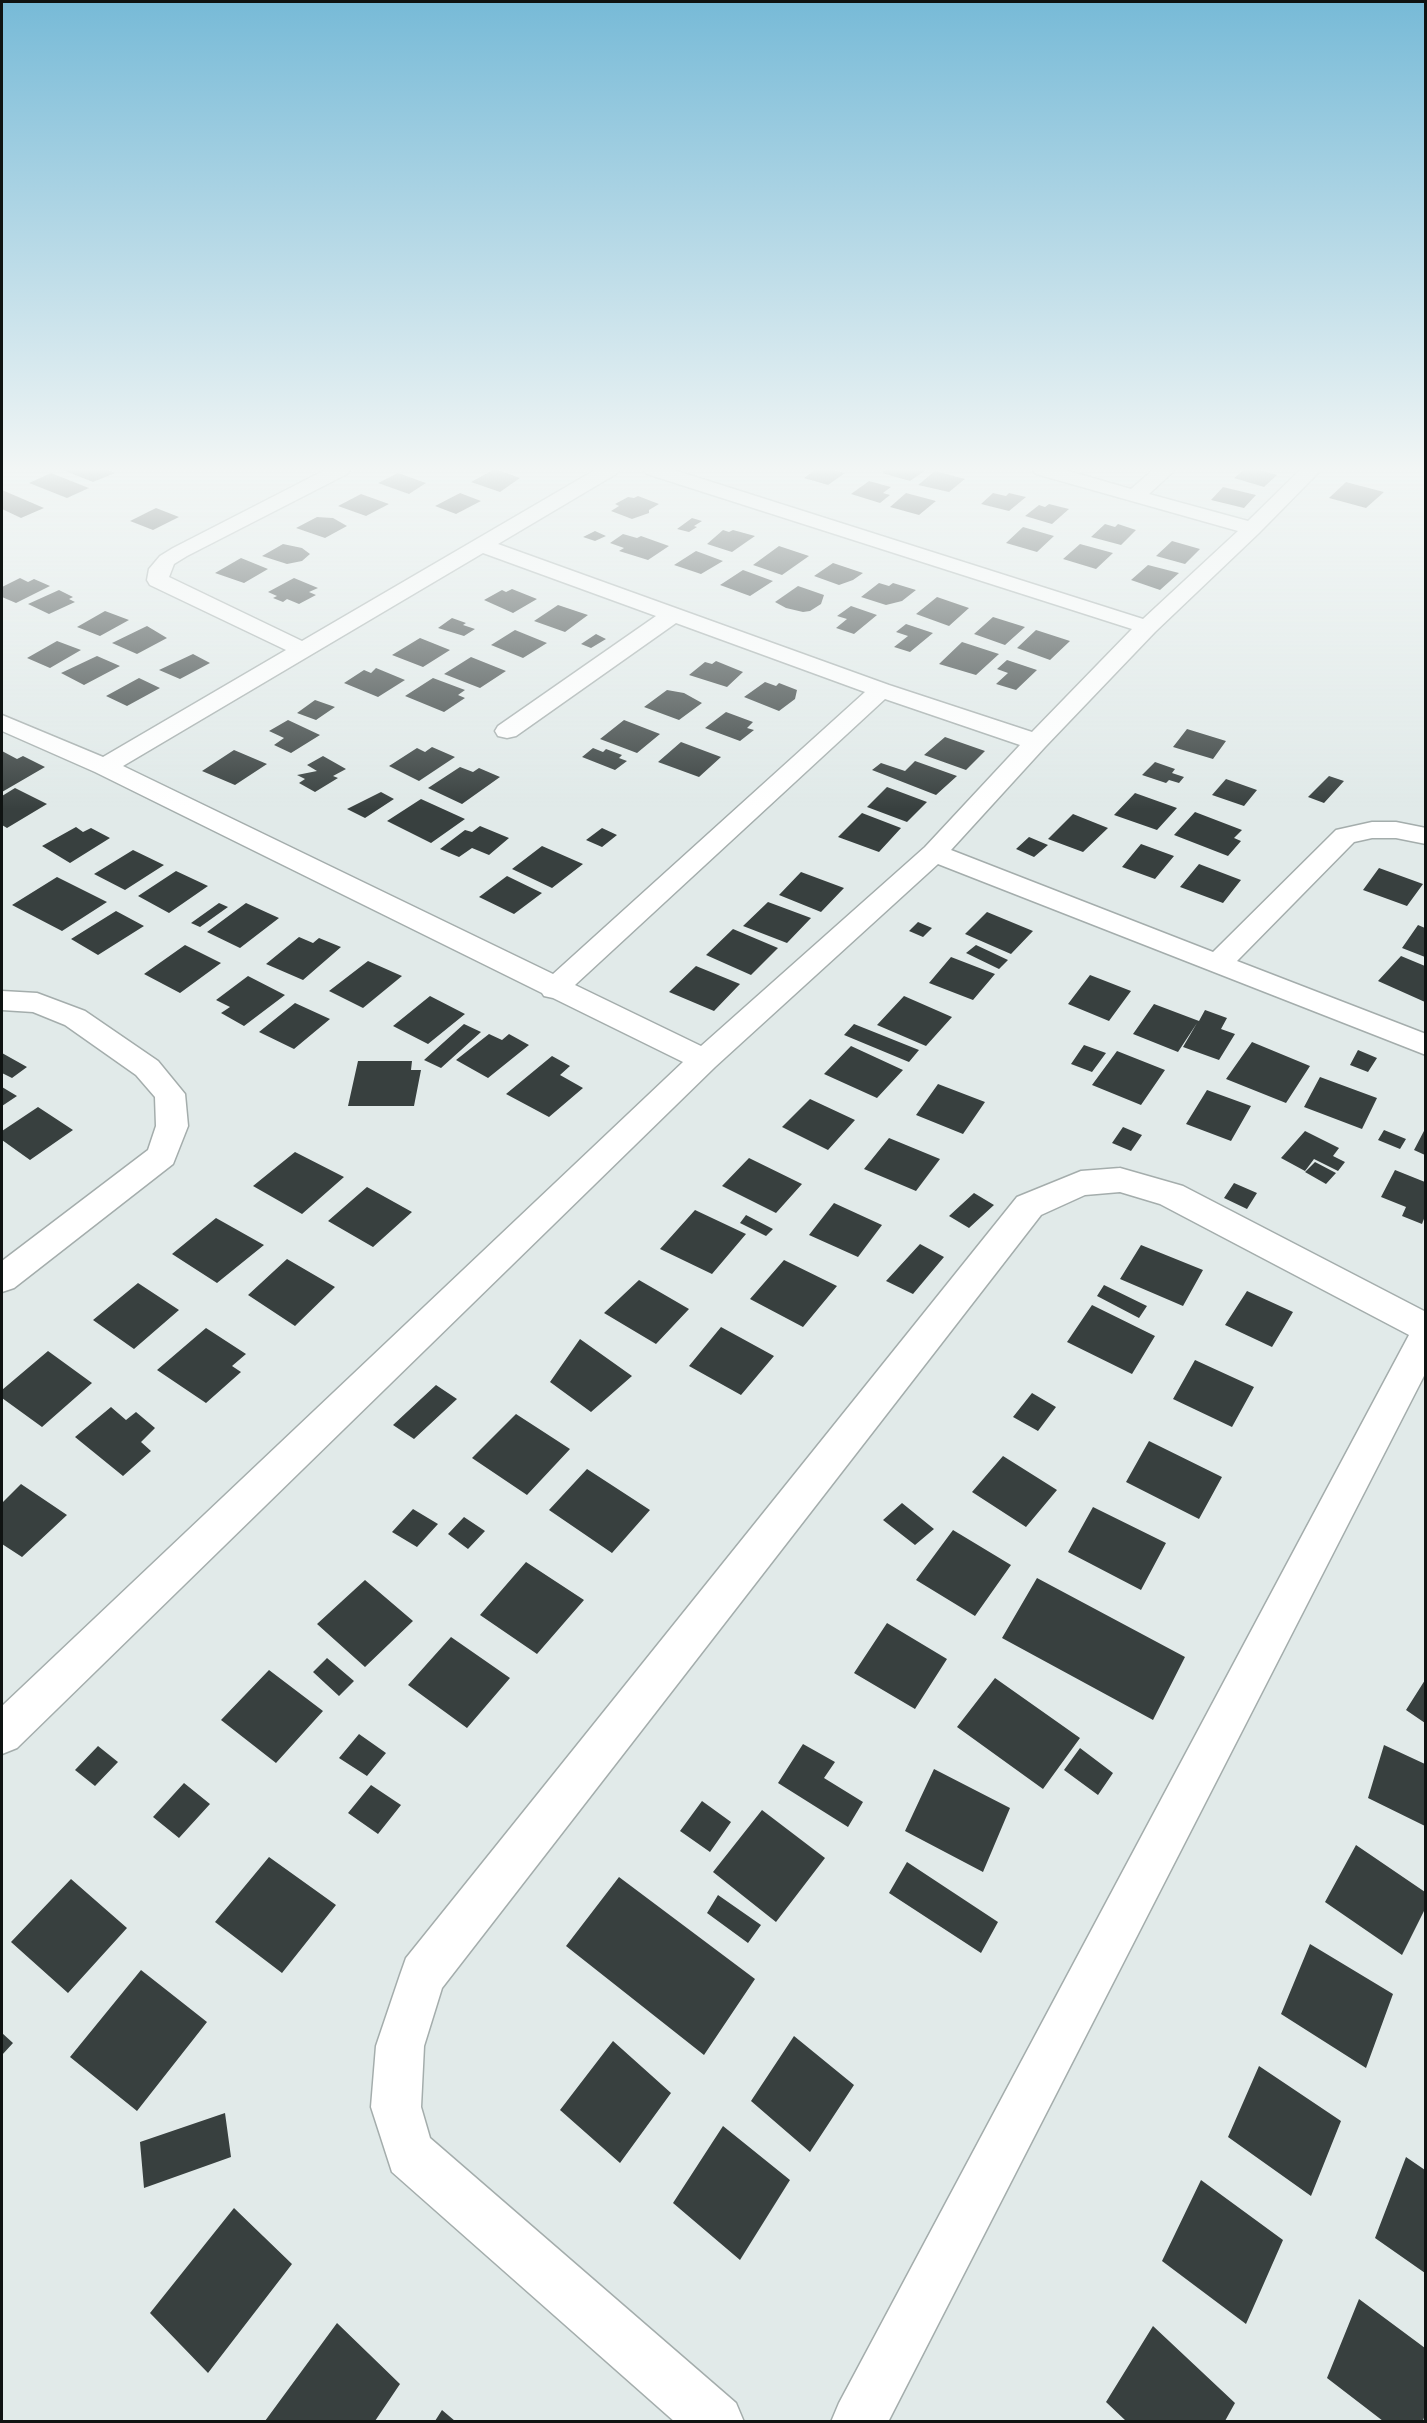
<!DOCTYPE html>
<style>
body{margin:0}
#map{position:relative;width:1427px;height:2423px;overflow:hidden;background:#e1eae9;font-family:"DM Sans",sans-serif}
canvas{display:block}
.frame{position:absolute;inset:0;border:3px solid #0f1312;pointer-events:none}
</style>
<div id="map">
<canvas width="1427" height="2423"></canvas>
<div class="frame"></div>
</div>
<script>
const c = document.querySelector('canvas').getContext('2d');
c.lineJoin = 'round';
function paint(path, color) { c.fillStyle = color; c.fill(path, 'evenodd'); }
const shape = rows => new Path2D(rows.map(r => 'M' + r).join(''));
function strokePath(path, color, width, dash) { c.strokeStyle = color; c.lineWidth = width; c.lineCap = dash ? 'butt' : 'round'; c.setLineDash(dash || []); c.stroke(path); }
paint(shape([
 [63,470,108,470,115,473,93,482],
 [493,470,498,470,520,478,500,492,471,482],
 [815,470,833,470,845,473,828,485,804,478],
 [886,470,926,470,910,481,882,473],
 [1244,470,1259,470,1277,475,1264,487,1234,478],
 [935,471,965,479,949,492,918,485],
 [51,473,89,488,67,498,29,483],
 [398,473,426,483,409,494,378,483],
 [869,481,891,487,883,493,890,495,880,503,851,494],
 [1346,482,1384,492,1366,508,1329,498],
 [1223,487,1256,495,1244,508,1211,500],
 [2,490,44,508,21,518,2,509],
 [460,493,481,501,456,514,435,506],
 [906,493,936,501,919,515,890,507],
 [993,493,1006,496,1009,493,1026,497,1009,511,981,504],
 [361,494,389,504,366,516,338,506],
 [638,496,659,504,649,510,649,513,632,519,611,511,619,506,615,504,628,497,634,498],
 [1049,504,1069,509,1052,524,1025,516,1039,505,1045,507],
 [156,508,179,517,153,530,130,521],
 [317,517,333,518,347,526,325,538,296,528],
 [692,518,702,521,694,526,697,527,689,532,677,529],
 [1105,524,1115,527,1118,524,1136,530,1121,545,1091,537],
 [1023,527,1054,536,1037,552,1006,543],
 [723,530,729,532,733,530,755,536,732,552,707,544],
 [595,531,606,536,595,541,583,537],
 [623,534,637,538,641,536,669,546,648,560,619,551,624,548,610,543],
 [1172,541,1200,549,1185,564,1156,556],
 [283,544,302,548,310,554,302,561,287,564,262,556],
 [1080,544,1113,553,1096,569,1063,559],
 [779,546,809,556,782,575,753,565],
 [696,551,723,561,701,574,674,565],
 [241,558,268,569,244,583,215,573],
 [833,563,863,573,853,580,839,585,814,576],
 [1148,565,1179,573,1160,590,1131,580],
 [743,570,773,581,750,596,720,585],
 [20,578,28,582,34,579,50,586,16,603,2,597,2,587],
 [294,578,318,588,309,592,316,595,299,604,287,599,283,602,273,598,277,596,268,592],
 [879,583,889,586,893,583,916,590,902,601,886,605,861,597],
 [798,586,824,595,821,604,810,611,803,612,786,608,775,602],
 [512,589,537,599,513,613,484,600,502,590,506,592],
 [59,590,73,597,69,599,75,602,49,614,28,604],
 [937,597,969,608,949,626,916,614],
 [558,605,588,615,565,632,534,621],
 [851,606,877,615,854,634,836,628,847,619,837,616],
 [105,611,129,620,100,636,77,627],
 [993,617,1025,627,1005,645,974,634],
 [452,618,466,623,463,625,475,629,464,636,438,628],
 [906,624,933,633,910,652,894,647,908,636,896,632],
 [147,626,167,638,137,654,112,643],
 [515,630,547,643,523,658,491,645],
 [1036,630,1070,641,1050,660,1017,648],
 [596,634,606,639,591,648,581,644],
 [420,638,450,650,423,667,392,655],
 [57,641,81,650,50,668,27,658],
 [962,642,999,654,976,675,939,664],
 [193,654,210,663,180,679,159,670],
 [97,656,120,666,84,685,61,673],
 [471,657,506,671,480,688,444,674],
 [1007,660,1037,670,1016,690,996,684,1008,673,997,669],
 [716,661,743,672,727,687,689,675,705,662,712,664],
 [376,668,405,680,378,697,344,683,364,670,371,673],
 [139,678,160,688,127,706,106,696],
 [433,678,465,690,458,695,465,698,444,712,405,696],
 [765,682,776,686,779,683,797,690,795,699,779,711,744,697],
 [667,690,684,693,702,703,679,720,644,707],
 [315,700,335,707,316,720,297,713],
 [726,712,753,722,747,728,754,730,740,741,705,728],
 [288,720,320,735,291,753,274,745,284,738,269,731],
 [624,720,660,734,637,753,600,739],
 [1187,729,1226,741,1213,759,1173,747],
 [945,737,985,751,966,770,924,755],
 [681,742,721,757,699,777,658,762],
 [432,747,455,757,419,781,389,766,417,748,425,752],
 [593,748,603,752,606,749,622,755,619,758,627,761,615,770,582,757],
 [234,750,267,764,235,785,202,771],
 [2,751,17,759,23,756,45,767,2,792],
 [323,756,346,769,333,776,338,778,315,792,299,783,305,779,297,775,317,771,307,765],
 [915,761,957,776,936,795,872,770,881,763,905,771],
 [1155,762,1175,769,1172,773,1184,777,1179,783,1169,780,1166,783,1142,775],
 [460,767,473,772,479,768,500,777,462,804,428,788],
 [1329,776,1344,781,1324,803,1308,797],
 [1226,779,1257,790,1244,806,1212,795],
 [887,787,927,802,907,822,867,807],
 [15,788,47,804,7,828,2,825,2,796],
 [381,792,394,799,365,818,347,809],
 [1135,793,1177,808,1157,830,1114,815],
 [421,799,465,819,431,843,387,821],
 [1195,812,1242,830,1234,838,1241,841,1228,856,1174,835],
 [862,813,901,828,879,852,838,837],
 [1073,814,1108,828,1083,852,1048,839],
 [480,826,509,838,489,855,472,848,459,857,440,849,465,830,472,832],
 [76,827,83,832,91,828,110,838,70,863,42,846],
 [602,828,617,835,602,847,586,840],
 [1029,837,1048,845,1034,857,1016,849],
 [1141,844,1174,856,1155,879,1122,867],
 [542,846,583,864,552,888,512,869],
 [133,850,164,865,125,890,94,874],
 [1199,864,1241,880,1223,903,1180,887],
 [1379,868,1423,884,1407,906,1363,890],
 [176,871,208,886,169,913,138,896],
 [801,872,844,888,821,912,779,895],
 [507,876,542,893,514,914,479,897],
 [57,877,107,902,62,931,12,905],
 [768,902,811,918,787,943,743,926],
 [219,903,228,907,200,927,191,923],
 [246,903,279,918,240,948,207,932],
 [116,911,144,926,98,955,71,939],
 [987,912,1033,931,1011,954,965,934],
 [918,922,932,928,923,937,909,931],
 [1418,925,1425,928,1425,957,1402,948],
 [733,929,778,948,751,975,706,955],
 [299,937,313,943,319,938,341,947,303,980,266,964],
 [185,945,221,963,180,993,144,974],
 [976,945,1008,960,999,969,966,953],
 [1401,956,1425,966,1425,1002,1378,981],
 [951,957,995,974,973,1000,929,983],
 [368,961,402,976,363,1008,329,991],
 [696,966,740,984,714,1011,669,992],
 [1090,975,1131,991,1109,1021,1068,1004],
 [248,976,285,995,244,1026,221,1013,230,1007,216,1000],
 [430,996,465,1014,428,1044,393,1026],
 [904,996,952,1017,926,1046,877,1025],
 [295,1003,330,1019,294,1049,259,1032],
 [1154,1004,1199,1021,1205,1010,1227,1018,1221,1029,1235,1034,1219,1060,1183,1047,1197,1023,1178,1052,1133,1034],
 [464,1024,481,1032,441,1068,424,1060],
 [854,1024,919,1050,909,1062,844,1035],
 [489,1034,502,1040,509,1034,529,1045,488,1078,456,1060],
 [1252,1042,1310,1066,1286,1103,1226,1079],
 [1084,1045,1106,1053,1092,1072,1071,1064],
 [851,1046,903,1070,877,1098,824,1074],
 [1358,1050,1377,1058,1368,1072,1350,1065],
 [1117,1051,1165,1070,1141,1105,1092,1085],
 [2,1053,27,1067,12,1078,2,1073],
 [552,1056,570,1066,560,1075,583,1088,549,1117,506,1094],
 [358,1061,412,1061,411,1070,421,1070,414,1106,348,1106],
 [1320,1077,1377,1098,1362,1129,1304,1107],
 [938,1084,985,1102,963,1134,916,1115],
 [2,1087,17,1096,2,1106],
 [1207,1090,1251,1106,1231,1141,1186,1124],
 [810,1099,855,1120,828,1150,782,1127],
 [38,1107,73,1130,30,1160,2,1140,2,1131],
 [1123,1127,1142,1135,1131,1151,1112,1143],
 [1425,1129,1425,1155,1414,1150],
 [1384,1130,1406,1139,1400,1149,1378,1140],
 [1305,1131,1339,1148,1333,1156,1345,1162,1338,1171,1314,1159,1305,1171,1281,1158],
 [889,1138,940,1159,916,1191,864,1169],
 [295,1152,344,1177,302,1214,253,1186],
 [749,1158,802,1184,776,1213,722,1186],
 [1315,1162,1336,1173,1326,1184,1305,1172],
 [1395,1170,1425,1182,1425,1216,1422,1224,1402,1216,1406,1207,1381,1197],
 [1234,1183,1257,1193,1247,1209,1224,1198],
 [367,1187,412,1212,373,1247,328,1221],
 [974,1193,994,1205,969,1228,949,1216],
 [834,1203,882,1225,858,1257,809,1235],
 [695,1210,746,1234,712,1274,660,1249],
 [746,1215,773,1229,766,1236,740,1223],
 [216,1218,264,1245,217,1283,172,1254],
 [920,1244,944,1257,913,1294,886,1281],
 [1141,1245,1203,1270,1183,1306,1120,1279],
 [287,1259,335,1287,295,1326,248,1295],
 [784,1260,837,1286,803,1327,750,1299],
 [639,1280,689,1309,656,1344,604,1313],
 [138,1283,179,1310,134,1349,93,1320],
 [1104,1285,1147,1306,1139,1318,1097,1296],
 [1247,1291,1293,1312,1272,1347,1225,1325],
 [1092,1305,1155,1336,1132,1374,1067,1342],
 [721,1327,774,1356,741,1395,689,1366],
 [206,1328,246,1354,232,1366,241,1372,206,1403,157,1370],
 [580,1339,632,1376,591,1412,550,1382],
 [48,1351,92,1383,42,1427,2,1398,2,1390],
 [1195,1360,1254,1387,1232,1427,1173,1399],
 [436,1385,457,1399,414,1439,393,1425],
 [1032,1393,1056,1407,1038,1431,1013,1417],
 [111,1407,126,1420,136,1412,155,1428,141,1442,151,1451,123,1476,75,1437],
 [516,1414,570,1449,527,1495,472,1458],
 [1149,1441,1222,1477,1199,1519,1126,1482],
 [1003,1456,1057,1490,1026,1527,972,1492],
 [587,1469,650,1510,612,1553,549,1510],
 [21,1484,67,1515,22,1557,2,1544,2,1503],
 [902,1503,934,1529,915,1545,883,1520],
 [1093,1507,1166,1543,1141,1590,1068,1552],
 [413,1509,438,1524,417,1547,392,1532],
 [464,1517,485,1531,468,1549,448,1534],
 [953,1530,1011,1565,975,1616,916,1580],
 [526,1562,584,1600,537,1654,480,1615],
 [1037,1578,1185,1657,1153,1720,1002,1638],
 [365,1580,413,1621,365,1667,317,1624],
 [887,1623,947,1659,915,1709,854,1673],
 [451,1637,510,1678,467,1728,408,1685],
 [327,1658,354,1681,339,1696,313,1672],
 [269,1670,323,1711,276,1763,221,1720],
 [995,1678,1080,1738,1043,1789,957,1727],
 [1425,1680,1425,1723,1406,1710],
 [359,1734,386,1753,367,1776,339,1758],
 [803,1744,835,1762,824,1778,863,1802,848,1827,778,1783],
 [1384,1745,1425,1764,1425,1826,1368,1798],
 [98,1746,118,1762,95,1786,75,1770],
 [1080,1748,1113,1773,1098,1795,1064,1770],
 [934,1769,1010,1808,983,1872,905,1831],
 [184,1783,210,1804,179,1838,153,1817],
 [371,1785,401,1805,378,1834,348,1813],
 [702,1801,731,1822,710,1852,680,1831],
 [762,1810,825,1858,776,1922,713,1872],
 [1356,1845,1425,1892,1425,1909,1402,1955,1325,1902],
 [269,1857,336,1905,282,1973,215,1922],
 [907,1862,998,1922,981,1953,889,1893],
 [619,1877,755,1979,704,2055,566,1946],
 [71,1879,127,1928,68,1993,11,1942],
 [718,1895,761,1925,748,1943,707,1913],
 [1310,1944,1393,1994,1366,2068,1281,2014],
 [141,1970,207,2022,137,2111,70,2057],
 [2,2033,13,2043,2,2055],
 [794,2036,854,2085,810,2152,751,2101],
 [613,2041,671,2093,620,2163,560,2110],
 [1259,2066,1341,2121,1311,2196,1228,2137],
 [225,2113,231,2157,144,2188,140,2142],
 [723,2126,790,2180,740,2260,673,2203],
 [1406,2157,1425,2170,1425,2273,1375,2238],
 [1201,2180,1283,2240,1246,2324,1162,2261],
 [234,2208,292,2264,208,2373,150,2313],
 [1359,2299,1425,2348,1425,2414,1423,2421,1383,2421,1327,2378],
 [337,2323,400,2384,375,2421,265,2421],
 [1153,2326,1235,2403,1225,2421,1126,2421,1106,2402],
 [442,2410,455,2421,435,2421]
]), '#38403f');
const street = shape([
 [325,470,350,470,347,474,187,556,174,564,169,577,302,641,595,470,619,470,616,474,498,544,889,685,1032,732,1132,629,647,474,644,470,674,470,1143,619,1238,531,1036,474,1033,470,1065,470,1131,489,1153,470,1175,470,1149,494,1248,521,1300,470,1321,470,1259,533,1155,632,1045,747,951,850,1213,952,1336,830,1372,822,1396,822,1426,828,1426,844,1396,838,1372,838,1354,842,1237,961,1426,1034,1426,1055,938,864,715,1067,17,1748,2,1754,2,1706,683,1062,553,998,544,996,542,993,95,772,2,731,2,715,103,757,286,650,150,585,147,580,149,569,160,556,173,548,325,470],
 [483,553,656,616,498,726,495,731,498,736,507,738,516,736,676,623,865,692,553,974,123,766,483,553],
 [885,699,1020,745,925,847,701,1046,575,985,885,699],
 [2,991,37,993,85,1011,158,1061,185,1094,188,1126,173,1164,14,1288,2,1292,2,1261,148,1150,156,1126,155,1097,136,1075,65,1025,33,1012,2,1010,2,991],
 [1120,1168,1183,1186,1426,1312,1426,1372,888,2422,831,2422,839,2403,1409,1335,1160,1204,1120,1192,1085,1195,1041,1215,442,1988,424,2046,421,2107,430,2138,736,2403,744,2422,675,2422,392,2172,371,2107,376,2046,400,1975,406,1958,1017,1197,1081,1171,1120,1168]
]);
strokePath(street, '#a4adac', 3);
paint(street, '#fff');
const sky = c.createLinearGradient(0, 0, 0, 809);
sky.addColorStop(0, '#77bad7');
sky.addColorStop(0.58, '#f2f6f5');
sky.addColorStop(1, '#f2f6f500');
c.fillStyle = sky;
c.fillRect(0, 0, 1427, 809);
</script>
